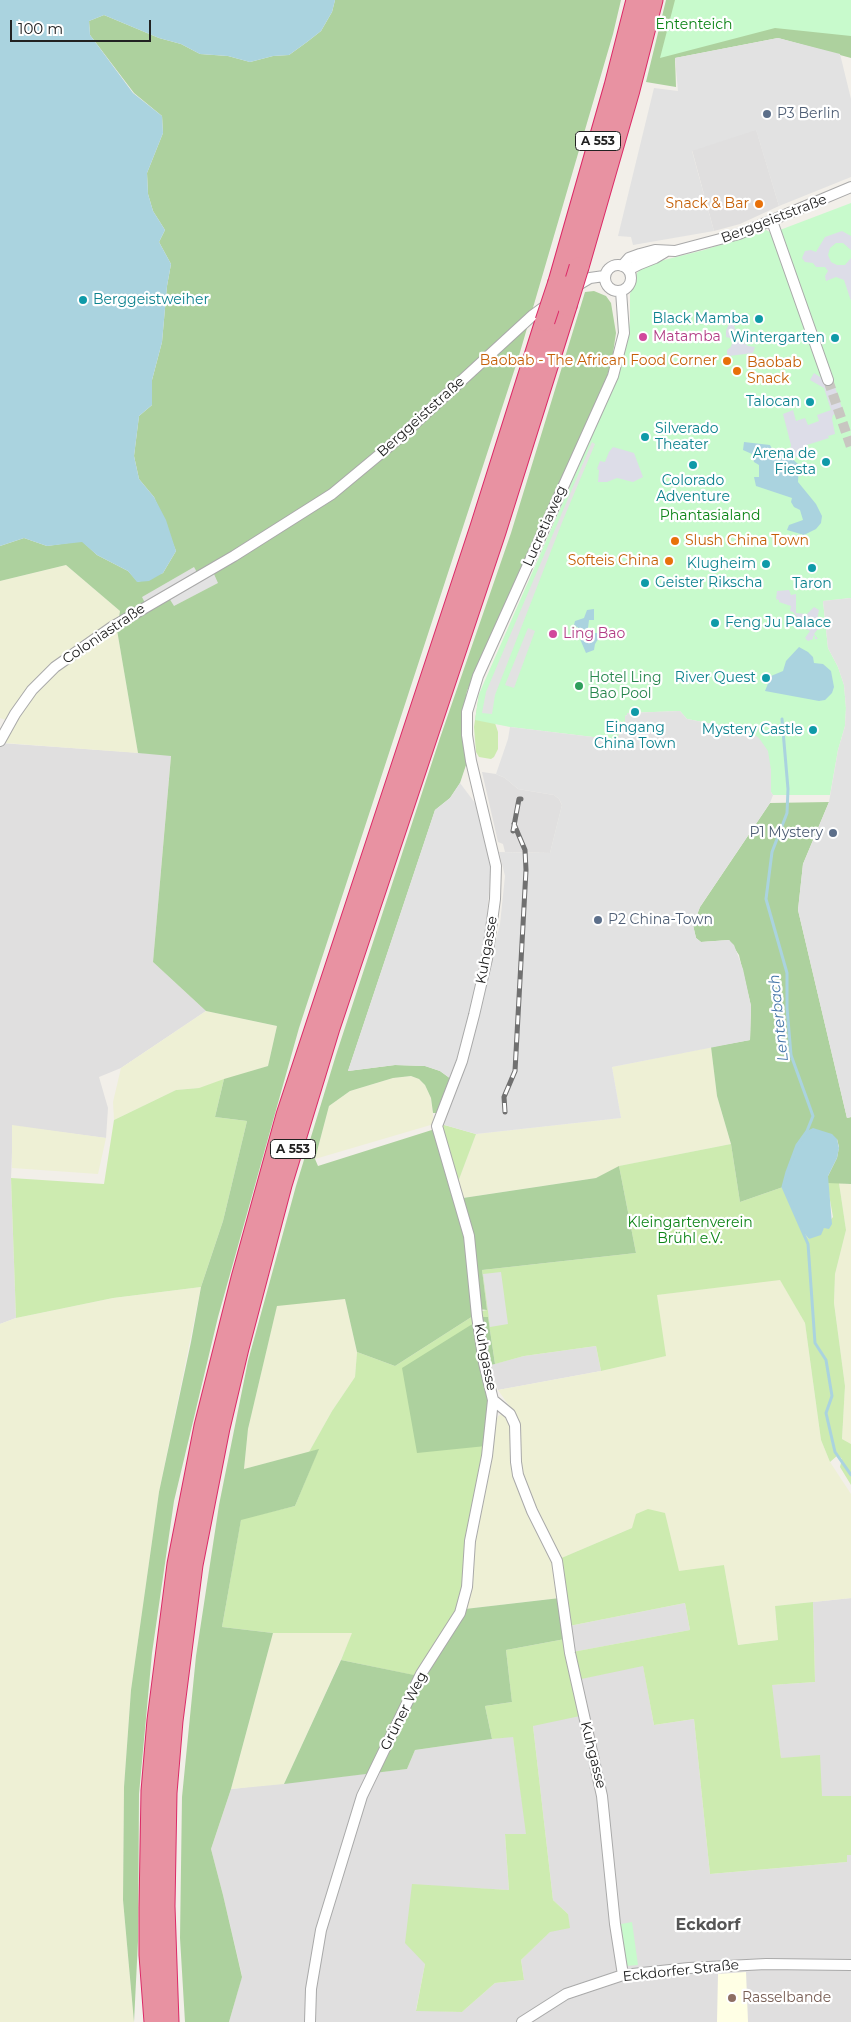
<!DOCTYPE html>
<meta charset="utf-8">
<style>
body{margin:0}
#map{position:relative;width:851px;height:2022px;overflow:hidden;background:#f2efe9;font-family:Montserrat,sans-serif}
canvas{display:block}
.scale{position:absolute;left:10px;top:20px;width:141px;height:22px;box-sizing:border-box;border:2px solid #222;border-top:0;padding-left:6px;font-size:15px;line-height:18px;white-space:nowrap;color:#222;-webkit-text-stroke:4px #fff;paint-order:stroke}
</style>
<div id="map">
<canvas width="851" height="2022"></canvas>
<div class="scale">100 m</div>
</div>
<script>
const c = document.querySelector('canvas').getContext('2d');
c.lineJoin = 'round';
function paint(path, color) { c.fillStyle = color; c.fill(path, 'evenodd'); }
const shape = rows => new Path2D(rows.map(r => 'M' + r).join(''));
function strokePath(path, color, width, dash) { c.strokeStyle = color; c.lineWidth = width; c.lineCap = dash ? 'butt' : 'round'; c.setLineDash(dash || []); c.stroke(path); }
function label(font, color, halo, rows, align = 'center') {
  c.font = font + ' Montserrat,sans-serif'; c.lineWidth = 4.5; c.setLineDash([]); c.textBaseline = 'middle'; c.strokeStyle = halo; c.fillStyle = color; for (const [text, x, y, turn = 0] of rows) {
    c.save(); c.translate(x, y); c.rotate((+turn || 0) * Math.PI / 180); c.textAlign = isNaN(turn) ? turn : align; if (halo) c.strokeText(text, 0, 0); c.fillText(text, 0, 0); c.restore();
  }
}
paint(shape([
 [756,129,779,206,740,224,714,231,692,150],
 [0,743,171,755,153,962,206,1011,121,1068,99,1077,108,1108,106,1138,13,1126,11,1178,16,1318,0,1324],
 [482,772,496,774,505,778,518,789,554,795,559,799,562,805,550,853,505,852,503,844,498,842],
 [596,1346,601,1371,498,1390,490,1365,524,1356],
 [851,1598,851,1797,822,1797,781,1758,771,1685,815,1682,813,1602],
 [685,1603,690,1630,573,1652,569,1626],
 [643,1665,654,1725,694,1719,710,1874,847,1862,847,1855,851,1855,851,2022,229,2022,242,1976,223,1895,211,1849,231,1789,407,1769,415,1750,513,1736,527,1835,505,1835,509,1890,412,1885,425,1964,416,2010,462,2012,495,1983,524,1980,521,1960,568,1914,553,1900,533,1726,571,1681]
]), '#e0dfdf');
paint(shape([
 [746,1972,748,2022,717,2022,718,1974]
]), '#ffffe5');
paint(shape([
 [66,565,120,611,117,630,138,753,5,743,15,723,0,718,0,581],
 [206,1011,277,1026,268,1066,199,1088,176,1090,114,1120,113,1102,121,1068],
 [711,1047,717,1096,731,1144,620,1166,596,1178,463,1198,458,1182,476,1134,621,1118,612,1067],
 [411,1076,419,1079,425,1085,431,1098,434,1124,315,1159,329,1106,350,1091,393,1078],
 [12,1125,106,1138,98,1174,12,1168],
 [839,1183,851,1184,851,1444,842,1439,845,1386,834,1303,835,1274,846,1230],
 [780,1279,805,1323,821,1440,830,1462,851,1494,851,1598,775,1606,778,1640,738,1645,724,1565,679,1572,632,1528,559,1559,533,1505,520,1473,516,1416,498,1390,601,1371,665,1356,656,1295],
 [201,1287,159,1492,131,1690,124,1787,123,1900,134,2022,0,2022,0,1324,16,1318,113,1298],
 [345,1299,357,1352,355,1377,332,1411,309,1452,244,1469,248,1429,277,1305],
 [502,1414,507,1416,512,1423,514,1465,554,1561,560,1598,465,1609,473,1542,495,1424,498,1416],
 [273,1633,353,1633,284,1784,231,1789]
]), '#eef0d5');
paint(shape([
 [479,694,492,714,498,732,498,749,494,757,491,759,479,757,476,752,474,727],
 [224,1079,215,1117,247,1121,223,1221,201,1287,113,1298,16,1318,11,1178,104,1184,114,1120,176,1090,199,1088],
 [441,1124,476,1134,458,1182],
 [731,1144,740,1202,783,1187,803,1232,809,1239,824,1228,833,1217,827,1183,839,1183,846,1230,835,1274,834,1303,845,1386,842,1439,851,1444,851,1485,840,1467,842,1459,838,1455,830,1462,821,1440,805,1323,780,1280,657,1295,666,1356,601,1371,596,1346,524,1356,495,1364,488,1317,483,1317,482,1314,482,1311,487,1310,482,1270,636,1253,619,1166],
 [473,1316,486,1446,464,1589,457,1614,418,1676,341,1660,352,1633,273,1633,222,1627,241,1519,295,1506,318,1450,309,1452,332,1411,355,1377,357,1352,395,1366],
 [648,1509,665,1513,679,1571,724,1565,738,1645,778,1640,775,1606,813,1602,815,1682,772,1685,781,1758,820,1755,822,1796,851,1796,851,1855,847,1855,847,1862,710,1874,694,1719,654,1725,643,1666,572,1681,580,1716,533,1726,553,1900,568,1914,570,1928,550,1932,521,1960,524,1980,495,1983,462,2012,416,2011,425,1964,405,1943,412,1884,509,1890,505,1834,526,1834,513,1737,492,1739,485,1706,512,1702,506,1650,565,1639,567,1653,690,1630,685,1603,569,1626,559,1559,632,1528,636,1514]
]), '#cdebb0');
paint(shape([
 [335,0,621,0,613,34,518,359,299,1028,218,1317,174,1501,152,1653,139,1794,138,1941,134,2022,123,1900,124,1787,131,1690,159,1492,191,1342,201,1287,223,1221,247,1121,215,1117,224,1079,268,1066,277,1026,206,1011,153,962,171,756,138,753,117,630,120,611,66,565,0,581,0,546,24,538,47,546,82,541,97,555,128,571,138,582,163,573,176,551,154,497,139,479,134,456,139,416,152,405,152,380,162,342,167,286,171,264,159,242,165,230,153,211,148,194,147,173,163,133,162,116,134,93,90,35,89,21,104,15,159,38,181,44,200,54,228,56,250,62,273,56,289,55,307,42,321,31,332,12],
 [666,0,851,0,851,58,778,38,675,58,676,87,646,82],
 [594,291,606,296,611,303,616,333,612,360,603,389,467,691,462,718,467,762,460,783,450,798,435,810,348,1071,395,1065,425,1066,440,1071,451,1079,437,1113,433,1113,431,1098,425,1085,419,1079,411,1076,393,1078,350,1091,329,1106,315,1159,318,1166,435,1129,466,1236,473,1316,395,1366,357,1352,345,1299,277,1306,248,1429,244,1469,319,1449,295,1506,241,1520,222,1627,273,1633,231,1789,211,1849,223,1895,242,1977,229,2022,185,2022,180,1938,182,1797,196,1656,219,1505,248,1361,296,1186,336,1055,440,738,511,533,585,292],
 [829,802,803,864,798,910,847,1118,851,1117,851,1184,827,1183,828,1176,837,1158,839,1147,837,1139,787,1172,783,1187,740,1202,731,1144,717,1096,711,1047,750,1040,751,1006,739,955,729,940,701,942,696,938,693,925,700,907,770,803],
 [619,1166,636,1253,482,1270,487,1310,478,1309,463,1198,596,1178],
 [483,1317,488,1317,495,1364,490,1365,481,1318],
 [474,1323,490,1401,486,1446,417,1453,402,1368],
 [560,1598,565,1639,506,1650,512,1702,485,1706,492,1739,415,1750,407,1769,284,1784,341,1660,424,1677,465,1609]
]), '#add19e');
paint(shape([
 [675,0,851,0,851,36,775,28,660,58],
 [851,203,851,598,823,601,828,648,838,667,844,685,846,708,845,726,838,750,830,795,773,795,771,792,771,770,749,731,687,719,680,711,627,713,627,715,625,716,625,725,620,725,618,740,510,727,475,720,479,694,599,420,626,347,630,321,630,294,637,273,644,265,704,250,766,230,772,233],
 [632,1922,638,1965,626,1966,621,1924]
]), '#c8facc');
paint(shape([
 [778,38,840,54,851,99,851,177,779,206,756,130,692,151,714,231,633,245,631,237,618,236,654,88,678,91,675,58],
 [592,442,595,444,563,520,495,695,492,714,482,713,486,692],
 [194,567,198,574,145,603,142,597],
 [214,574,218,583,174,606,169,598],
 [851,598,851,1117,847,1118,798,910,803,864,829,802,838,750,845,726,846,708,844,685,838,667,828,648,823,601],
 [528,628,535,631,514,688,505,685],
 [680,711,687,719,749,731,759,738,768,751,771,770,771,792,773,795,770,803,700,907,693,925,696,938,701,942,729,940,734,945,743,969,751,1006,750,1040,612,1067,621,1118,476,1134,441,1124,465,1062,500,924,505,876,499,852,550,853,562,805,559,799,554,795,518,789,505,778,496,774,508,739,510,727,618,740,620,725,625,724,625,716,627,715,627,713],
 [460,783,478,807,491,870,485,938,469,1014,451,1079,440,1071,425,1066,395,1065,348,1071,435,810,450,798],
 [501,1272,508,1324,490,1327,483,1274]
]), '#e2e2e2');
paint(shape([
 [842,231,851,236,851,250,843,243,836,243,830,248,828,255,831,262,837,265,845,265,851,258,851,301,844,280,836,277,826,281,825,276,828,271,825,267,816,267,813,263,805,262,802,258,805,251,811,250,816,252,825,237],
 [741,320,734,325,737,336,736,337,741,343,743,342,748,346,755,347,753,353,729,356,727,354,727,350,731,347,732,343,730,338,726,337,726,331,730,321],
 [814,373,835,387,843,411,833,415,832,419,835,434,828,436,829,438,807,445,807,449,803,451,802,456,794,457,790,451,791,445,783,414,793,410,796,421,805,418,808,425,819,421,817,415,831,410,824,388,810,380],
 [613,447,634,453,643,477,633,482,617,478,607,482,598,482,599,470,597,469,600,461,605,462,609,452],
 [789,590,791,595,796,594,796,613,807,614,814,607,819,610,817,620,819,630,817,630,814,634,818,639,815,639,815,636,813,636,813,639,808,641,805,638,810,631,795,623,799,620,793,612,790,611,791,606,779,602,779,600,776,599,777,591]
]), '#dddde8');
paint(shape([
 [0,0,335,0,332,12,321,31,307,42,289,55,273,56,250,62,228,56,200,54,181,44,159,38,104,15,89,21,90,35,133,93,162,116,163,133,147,173,148,194,153,211,165,230,159,242,171,264,167,286,162,342,152,380,152,405,139,416,134,456,139,479,154,497,166,520,176,551,163,573,149,581,137,582,128,571,97,555,82,542,47,546,24,538,0,546],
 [744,442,770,445,772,449,787,454,799,465,798,482,816,504,822,516,821,523,816,529,804,535,787,530,789,525,803,520,800,510,794,507,791,502,792,498,756,486,754,477,759,477,759,465,754,462,752,454,743,450],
 [594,609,594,620,589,620,588,628,593,633,600,633,600,636,595,644,594,650,586,653,580,639,580,629,574,625,575,621,584,618,587,610],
 [799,647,808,652,813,657,814,663,823,664,831,671,834,687,832,693,825,700,819,701,765,691,771,676,783,671,786,661],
 [813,1128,832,1134,837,1139,839,1148,837,1158,828,1176,832,1224,829,1229,824,1228,821,1235,809,1239,803,1232,783,1187,787,1172,797,1145,807,1131]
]), '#aad3df');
strokePath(shape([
 [782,719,788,789,787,813,772,852,766,899,787,973,787,1008,791,1055,813,1116,807,1131,797,1145,787,1172,783,1187,808,1244,815,1343,826,1360,832,1396,826,1413,835,1452,851,1475]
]), '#aad3df', 3);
strokePath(shape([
 [828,380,851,447]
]), '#c8c6c1', 10, [10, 5]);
const minor = shape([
 [772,221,828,380],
 '605 278a13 13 0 1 1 26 0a13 13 0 1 1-26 0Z',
 [622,266,629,258,640,254,655,250,675,251,739,234,851,187],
 [628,270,640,264,655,258,665,252],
 [573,288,590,278,604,276],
 [0,741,15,714,32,690,55,667,112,627,234,556,332,494,397,440,533,315,548,304],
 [493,1400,510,1414,515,1425,516,1462,518,1475,532,1511,557,1561,570,1653,602,1796,615,1924,623,1975],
 [310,2022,311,1989,321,1930,362,1796,421,1674,460,1613,467,1587,470,1541,487,1456,493,1400,484,1363,477,1316,469,1236,437,1126,462,1061,474,1015,487,959,495,899,496,866,471,761,467,735,467,712,478,676,613,376,624,333,621,291],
 [522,2022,566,1994,623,1975,689,1968,766,1964,851,1965]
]);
const motorway = shape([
 [579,267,630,90,653,0],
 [558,282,614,86,636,0],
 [154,2022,149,1955,149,1907,151,1791,157,1720,177,1564,204,1426,241,1278,286,1115,480,527,545,321],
 [169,2022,165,1906,167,1793,173,1721,193,1565,220,1428,239,1348,282,1185,330,1028,496,532,567,306]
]);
strokePath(minor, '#a9a9a9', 12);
strokePath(motorway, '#dc2a67', 21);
strokePath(minor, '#fff', 10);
strokePath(motorway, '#e892a2', 19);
const rail = shape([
 [513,831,519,799,521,799],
 [505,1112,504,1097,515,1071,526,870,525,850,514,824]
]);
strokePath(rail, '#707070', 5);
strokePath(rail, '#fff', 3, [9]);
const motorwayBridge = shape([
 [567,306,579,267],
 [545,321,558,282]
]);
strokePath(motorwayBridge, '#dc2a67', 21, []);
strokePath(motorwayBridge, '#e892a2', 19);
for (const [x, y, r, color] of [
 [767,114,5,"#5c6f8a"],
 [759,204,5,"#e8710a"],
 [83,300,5,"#0f9aa8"],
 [759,319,5,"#0f9aa8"],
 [643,337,5,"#d1479c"],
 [835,338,5,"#0f9aa8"],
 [727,361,5,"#e8710a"],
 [737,371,5,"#e8710a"],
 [810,402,5,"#0f9aa8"],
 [645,437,5,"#0f9aa8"],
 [826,462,5,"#0f9aa8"],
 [693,465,5,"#0f9aa8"],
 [675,541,5,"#e8710a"],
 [669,561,5,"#e8710a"],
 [766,564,5,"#0f9aa8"],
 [812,568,5,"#0f9aa8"],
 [645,583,5,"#0f9aa8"],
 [715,623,5,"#0f9aa8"],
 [553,634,5,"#d1479c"],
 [766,678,5,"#0f9aa8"],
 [579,686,5,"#2e9e5b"],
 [635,712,5,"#0f9aa8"],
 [813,730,5,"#0f9aa8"],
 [833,833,5,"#5c6f8a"],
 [598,920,5,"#5c6f8a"],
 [732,1998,5,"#8d6e63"]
]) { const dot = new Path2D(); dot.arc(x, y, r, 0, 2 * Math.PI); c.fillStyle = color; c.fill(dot); strokePath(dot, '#fff', 2); }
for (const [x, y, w] of [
 [598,141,45],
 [293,1149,45]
]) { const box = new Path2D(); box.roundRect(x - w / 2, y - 9.5, w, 19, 4); c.fillStyle = '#fff'; c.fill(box); strokePath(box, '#222', 1); }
label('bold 12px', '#222', null, [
 ["A 553",598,141],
 ["A 553",293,1149]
]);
label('14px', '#0c8416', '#fff', [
 ["Ententeich",694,25],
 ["Phantasialand",710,516],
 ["Kleingartenverein",690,1223],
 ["Brühl e.V.",690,1239]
]);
label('14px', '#4e5e75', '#fff', [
 ["P3 Berlin",777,114],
 ["P1 Mystery",823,833,"right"],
 ["P2 China-Town",608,920]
], 'left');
label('14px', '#c56008', '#fff', [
 ["Snack & Bar",749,204],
 ["Baobab - The African Food Corner",717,361],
 ["Baobab",747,363,"left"],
 ["Snack",747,379,"left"],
 ["Slush China Town",685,541,"left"],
 ["Softeis China",659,561]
], 'right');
label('14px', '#222', '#fff', [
 ["Berggeiststraße",774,219,-21],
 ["Berggeiststraße",421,417,-42],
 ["Lucretiaweg",545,526,-66],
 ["Coloniastraße",104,634,-34],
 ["Kuhgasse",487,950,-80],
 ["Kuhgasse",485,1357,79],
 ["Grüner Weg",404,1711,-63],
 ["Kuhgasse",593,1755,76],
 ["Eckdorfer Straße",681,1971,-6]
]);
label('14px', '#0d838f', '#fff', [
 ["Berggeistweiher",93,300,"left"],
 ["Black Mamba",749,319],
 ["Wintergarten",825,338],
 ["Talocan",800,402],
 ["Silverado",655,429,"left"],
 ["Theater",655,445,"left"],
 ["Arena de",816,454],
 ["Fiesta",816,470],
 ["Colorado",693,481,"center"],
 ["Adventure",693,497,"center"],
 ["Klugheim",756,564],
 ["Geister Rikscha",655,583,"left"],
 ["Taron",812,584,"center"],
 ["Feng Ju Palace",725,623,"left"],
 ["River Quest",756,678],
 ["Eingang",635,728,"center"],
 ["China Town",635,744,"center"],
 ["Mystery Castle",803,730]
], 'right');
label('14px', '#b23c85', '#fff', [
 ["Matamba",653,337],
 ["Ling Bao",563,634]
], 'left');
label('14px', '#27864d', '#fff', [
 ["Hotel Ling",589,678],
 ["Bao Pool",589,694]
], 'left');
label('14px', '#785e54', '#fff', [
 ["Rasselbande",742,1998]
], 'left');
label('italic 15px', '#4a7aab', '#fff', [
 ["Lenterbach",779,1018,-96]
]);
label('bold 16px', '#555', '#fff', [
 ["Eckdorf",708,1925]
]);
</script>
